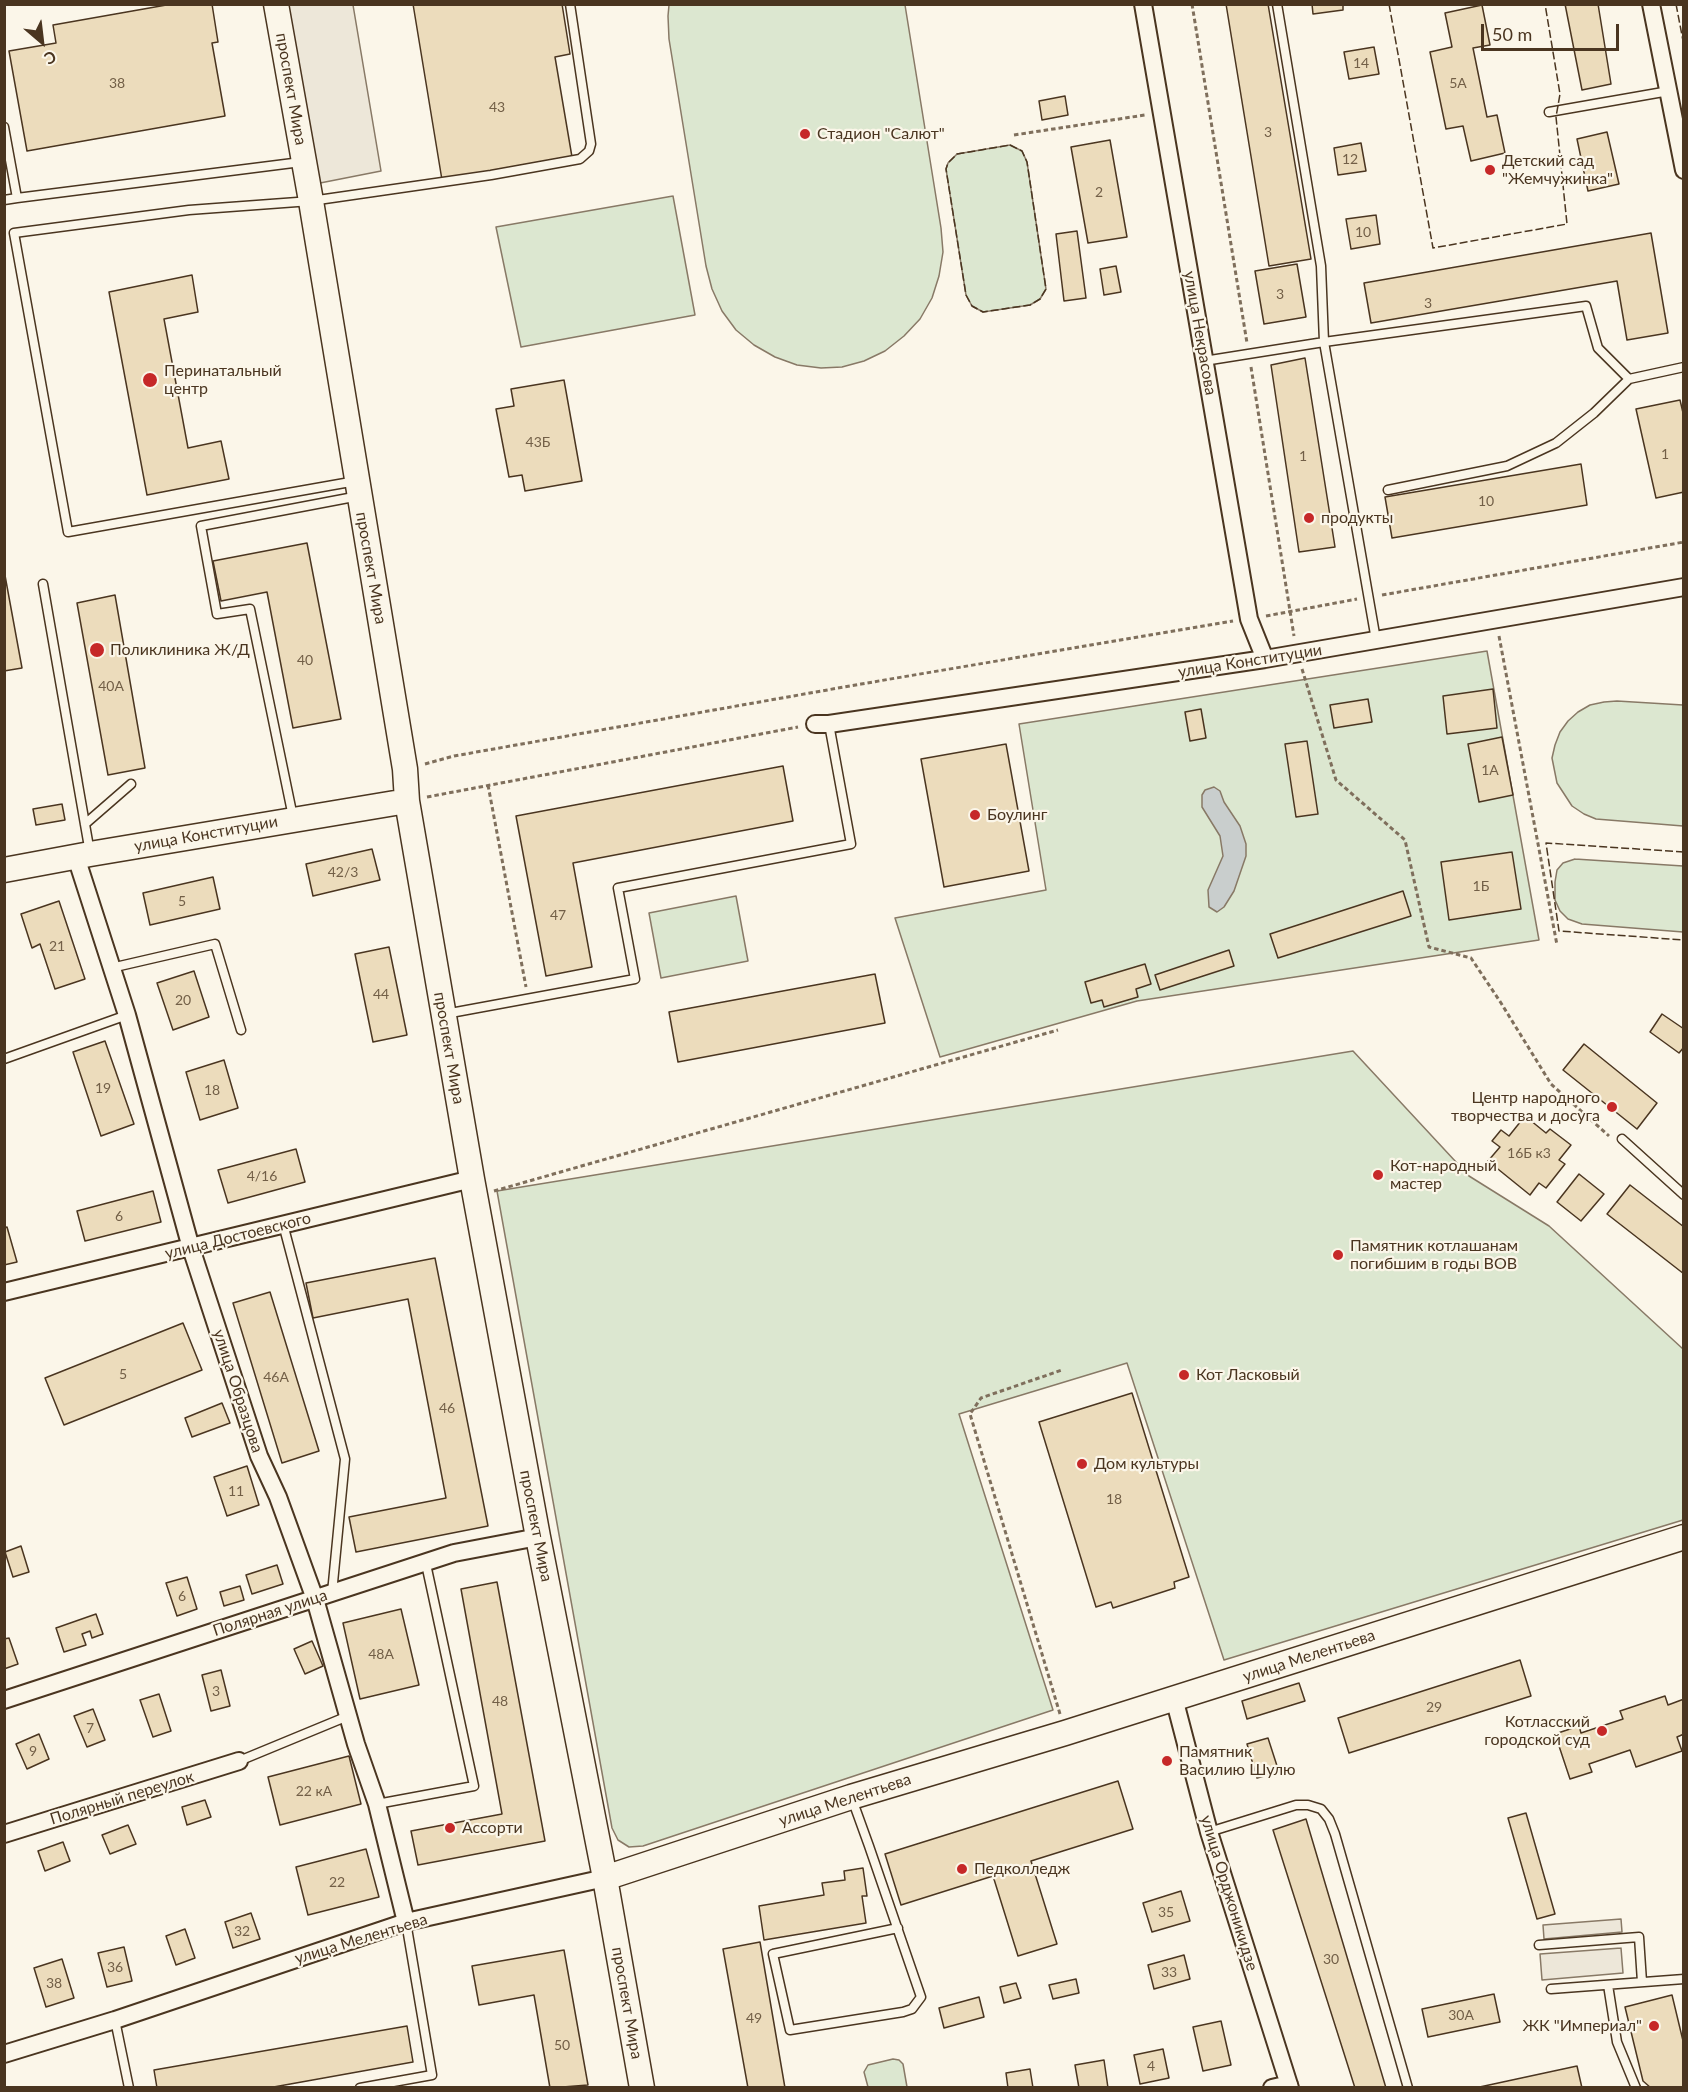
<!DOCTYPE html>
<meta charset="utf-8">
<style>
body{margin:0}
#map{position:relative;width:1688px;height:2092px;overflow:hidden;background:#fbf6e9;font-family:Lato,sans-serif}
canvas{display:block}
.frame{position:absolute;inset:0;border:6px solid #4a3520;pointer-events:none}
.north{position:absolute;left:12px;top:12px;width:60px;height:60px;-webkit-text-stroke:4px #fbf6e9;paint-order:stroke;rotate:152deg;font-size:16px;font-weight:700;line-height:24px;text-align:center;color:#4a3520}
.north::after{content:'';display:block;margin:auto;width:21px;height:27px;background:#4a3520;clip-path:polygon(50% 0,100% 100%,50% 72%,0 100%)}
.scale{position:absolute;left:1481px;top:24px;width:138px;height:27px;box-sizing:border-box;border:3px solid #4a3520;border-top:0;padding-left:8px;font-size:18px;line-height:21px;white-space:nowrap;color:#4a3520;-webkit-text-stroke:4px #fbf6e9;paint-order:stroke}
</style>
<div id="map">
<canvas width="1688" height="2092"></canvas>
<div class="frame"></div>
<div class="north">С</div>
<div class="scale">50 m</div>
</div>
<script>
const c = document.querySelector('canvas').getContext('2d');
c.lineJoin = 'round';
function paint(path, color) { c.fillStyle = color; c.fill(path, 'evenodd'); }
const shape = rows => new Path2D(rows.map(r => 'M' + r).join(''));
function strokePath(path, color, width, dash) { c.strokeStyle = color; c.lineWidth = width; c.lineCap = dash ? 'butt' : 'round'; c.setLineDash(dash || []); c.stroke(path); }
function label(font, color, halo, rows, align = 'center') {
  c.font = font + ' Lato,sans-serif'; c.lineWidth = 4.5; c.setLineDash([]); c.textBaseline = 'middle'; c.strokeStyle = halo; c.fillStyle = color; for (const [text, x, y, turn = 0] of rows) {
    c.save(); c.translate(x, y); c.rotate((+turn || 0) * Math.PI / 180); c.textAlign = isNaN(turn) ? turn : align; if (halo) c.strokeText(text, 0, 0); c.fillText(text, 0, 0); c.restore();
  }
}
const green = shape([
 [669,5,905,5,941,228,943,252,939,276,932,298,920,319,904,336,885,351,864,361,842,367,821,368,797,365,775,357,754,345,736,330,722,311,712,289,706,266,669,39,668,16,669,5],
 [1010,145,1022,151,1027,162,1046,289,1040,299,1030,305,983,312,972,306,966,295,946,169,948,163,957,154,1010,145],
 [673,196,695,315,521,347,496,227,673,196],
 [1487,651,1539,940,1137,1001,940,1057,895,918,1046,890,1019,724,1487,651],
 [1617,701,1683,705,1683,826,1596,819,1584,814,1572,806,1557,783,1552,758,1555,745,1560,732,1568,721,1578,712,1590,705,1604,702,1617,701],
 [1575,859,1683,866,1683,932,1582,924,1568,919,1560,911,1555,900,1555,882,1557,870,1563,863,1575,859],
 [736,896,748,961,661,978,649,913,736,896],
 [1353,1051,1469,1176,1549,1226,1683,1349,1683,1520,1224,1660,1127,1363,959,1414,1053,1710,643,1846,629,1847,618,1840,612,1828,497,1191,1353,1051],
 [893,2059,899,2060,903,2064,907,2087,868,2087,864,2072,868,2065,893,2059]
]);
paint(green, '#dce7d0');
strokePath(green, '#887966', 1.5);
const parking = shape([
 [274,5,353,5,381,171,310,185,274,5],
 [1621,1919,1622,1932,1544,1939,1543,1925,1621,1919],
 [1621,1948,1623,1973,1542,1980,1540,1954,1621,1948]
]);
paint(parking, '#ede7d9');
strokePath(parking, '#887966', 1.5);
const water = shape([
 [1214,787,1220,791,1224,802,1240,826,1246,844,1246,856,1234,891,1224,907,1217,912,1209,907,1208,890,1223,856,1220,836,1202,807,1202,795,1205,790,1214,787]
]);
paint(water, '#c9cecd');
strokePath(water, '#887966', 1.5);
const building = shape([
 [172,4,212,4,218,42,212,43,225,116,27,151,9,51,56,43,53,25,172,4],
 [413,4,562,4,570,54,555,57,572,157,442,180,413,4],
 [1226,4,1268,4,1311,259,1269,266,1226,4],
 [1312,4,1343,4,1343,10,1313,14,1312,4],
 [1565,4,1598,4,1611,84,1582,90,1565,4],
 [1482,5,1490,45,1473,48,1487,117,1497,115,1505,153,1471,161,1463,126,1446,129,1430,52,1452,47,1445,13,1482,5],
 [1374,47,1379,74,1349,79,1344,52,1374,47],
 [1065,96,1068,115,1042,120,1039,101,1065,96],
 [1607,132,1619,184,1588,191,1577,139,1607,132],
 [1110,140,1127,237,1088,243,1071,147,1110,140],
 [1361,143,1366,171,1338,175,1334,148,1361,143],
 [1376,215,1380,244,1351,249,1346,219,1376,215],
 [1077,231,1086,298,1064,301,1056,234,1077,231],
 [1651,233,1668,333,1627,340,1617,281,1371,323,1364,283,1651,233],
 [1297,264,1306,317,1264,324,1255,271,1297,264],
 [1116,266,1121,292,1104,295,1100,269,1116,266],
 [192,275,198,312,164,319,188,448,221,441,229,479,147,495,109,292,192,275],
 [1305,358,1335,547,1299,552,1271,365,1305,358],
 [564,380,582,481,525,491,522,475,509,477,496,409,514,406,511,389,564,380],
 [1680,400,1684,417,1684,492,1656,498,1636,409,1680,400],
 [1581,464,1587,505,1392,538,1385,497,1581,464],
 [307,543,341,719,293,728,267,592,221,601,213,561,307,543],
 [4,570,22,668,4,671,4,570],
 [115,595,145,768,108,775,77,603,115,595],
 [1493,689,1497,728,1447,734,1443,696,1493,689],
 [1368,699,1372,722,1334,728,1330,705,1368,699],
 [1201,709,1206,738,1190,741,1185,712,1201,709],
 [1502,737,1513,795,1479,802,1468,744,1502,737],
 [1307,741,1318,814,1296,817,1285,744,1307,741],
 [1006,744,1029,871,944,887,921,759,1006,744],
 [783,766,793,821,573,863,592,967,546,976,516,816,783,766],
 [62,804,65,820,36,825,33,809,62,804],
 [372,849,380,880,313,896,306,864,372,849],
 [1512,852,1521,909,1449,920,1441,862,1512,852],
 [213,877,220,909,150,925,143,893,213,877],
 [1403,891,1411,916,1278,958,1270,934,1403,891],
 [59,901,85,979,55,989,40,944,32,948,21,914,59,901],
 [389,947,407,1035,373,1042,355,954,389,947],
 [1229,950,1234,966,1160,990,1155,975,1229,950],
 [1145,964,1151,984,1136,989,1138,997,1104,1007,1102,1000,1091,1003,1085,982,1145,964],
 [194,971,209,1017,173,1030,157,983,194,971],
 [875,974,885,1023,678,1062,669,1012,875,974],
 [1662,1014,1684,1029,1684,1047,1679,1053,1650,1032,1662,1014],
 [105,1041,134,1124,101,1136,73,1052,105,1041],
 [1584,1044,1657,1103,1637,1129,1563,1070,1584,1044],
 [224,1060,238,1108,200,1120,186,1072,224,1060],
 [1525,1116,1546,1133,1550,1129,1571,1145,1559,1160,1565,1164,1546,1188,1539,1183,1530,1195,1488,1161,1500,1147,1492,1141,1501,1130,1509,1136,1525,1116],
 [296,1149,305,1182,228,1203,218,1170,296,1149],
 [1579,1174,1604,1194,1581,1221,1557,1202,1579,1174],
 [1630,1185,1684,1227,1684,1274,1607,1214,1630,1185],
 [153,1191,161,1222,85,1241,77,1211,153,1191],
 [7,1227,17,1262,4,1265,4,1228,7,1227],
 [435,1258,488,1526,356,1552,349,1517,446,1498,408,1299,313,1318,306,1283,435,1258],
 [270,1292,319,1451,282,1463,233,1303,270,1292],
 [183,1323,202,1370,64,1425,45,1378,183,1323],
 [1132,1393,1189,1577,1174,1582,1175,1588,1113,1608,1111,1602,1096,1607,1039,1422,1132,1393],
 [222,1403,230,1423,192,1437,185,1418,222,1403],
 [247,1466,259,1505,227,1516,214,1477,247,1466],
 [21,1546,29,1572,13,1577,5,1552,21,1546],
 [277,1565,283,1584,252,1594,246,1575,277,1565],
 [187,1577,197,1609,177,1616,166,1583,187,1577],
 [497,1582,545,1841,418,1865,411,1831,502,1814,461,1589,497,1582],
 [240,1586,244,1600,224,1606,220,1592,240,1586],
 [401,1609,419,1685,360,1699,343,1623,401,1609],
 [96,1614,103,1634,92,1638,90,1631,82,1634,86,1645,64,1652,56,1628,96,1614],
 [9,1638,18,1664,4,1669,4,1639,9,1638],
 [312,1641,323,1666,305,1674,294,1649,312,1641],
 [1520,1660,1531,1696,1349,1753,1338,1718,1520,1660],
 [221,1670,230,1706,211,1711,202,1675,221,1670],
 [1299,1683,1305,1701,1247,1719,1242,1701,1299,1683],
 [159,1694,171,1731,153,1737,140,1700,159,1694],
 [1665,1696,1668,1705,1684,1699,1684,1734,1677,1737,1682,1751,1636,1767,1630,1750,1589,1764,1592,1772,1570,1779,1555,1734,1579,1726,1581,1733,1623,1719,1620,1711,1665,1696],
 [93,1709,105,1740,87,1747,74,1716,93,1709],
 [39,1734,49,1759,27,1769,16,1744,39,1734],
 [1268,1738,1279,1772,1257,1778,1247,1744,1268,1738],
 [349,1756,361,1804,280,1825,268,1777,349,1756],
 [1118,1781,1133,1829,1031,1861,1057,1944,1018,1956,993,1876,901,1905,885,1854,1118,1781],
 [205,1800,211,1817,187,1825,182,1807,205,1800],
 [1526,1813,1555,1914,1537,1919,1508,1818,1526,1813],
 [1306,1819,1386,2088,1355,2088,1273,1830,1306,1819],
 [128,1825,136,1844,110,1854,102,1835,128,1825],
 [63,1842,70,1861,45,1871,38,1851,63,1842],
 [366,1849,379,1897,308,1915,296,1867,366,1849],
 [863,1868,867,1896,862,1896,866,1923,764,1940,759,1906,824,1895,822,1883,845,1880,844,1871,863,1868],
 [1181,1891,1190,1921,1152,1932,1143,1903,1181,1891],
 [251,1913,260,1939,233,1948,225,1922,251,1913],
 [185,1929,195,1958,176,1965,166,1936,185,1929],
 [760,1942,785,2088,748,2088,723,1949,760,1942],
 [124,1947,132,1981,107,1987,98,1953,124,1947],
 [564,1950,588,2085,550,2088,534,1995,479,2005,472,1966,564,1950],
 [1184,1955,1190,1979,1154,1989,1148,1965,1184,1955],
 [62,1959,74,1998,46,2007,34,1968,62,1959],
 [1076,1979,1079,1993,1053,1999,1049,1985,1076,1979],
 [1016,1983,1021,1998,1004,2003,1000,1987,1016,1983],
 [1494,1994,1500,2022,1428,2037,1422,2009,1494,1994],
 [1672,1995,1684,2045,1684,2088,1651,2088,1643,2081,1625,2007,1672,1995],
 [979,1997,984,2017,944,2028,939,2008,979,1997],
 [1221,2021,1231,2065,1203,2071,1193,2027,1221,2021],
 [407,2026,413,2062,268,2088,157,2088,154,2070,407,2026],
 [1163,2049,1169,2078,1140,2084,1134,2055,1163,2049],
 [1104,2060,1108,2088,1079,2088,1075,2065,1104,2060],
 [1577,2066,1582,2088,1475,2088,1577,2066],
 [1030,2069,1033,2088,1008,2088,1006,2073,1030,2069]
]);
paint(building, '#ecdcbc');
strokePath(building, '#4a3520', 1.5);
const lane = shape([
 [1549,112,1669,91],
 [4,127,17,198,4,200],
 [17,198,301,162],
 [1204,361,1324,342,1321,266,1277,4],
 [356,481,68,532,14,233,189,210,311,201,491,175,580,159,589,151,591,144,570,4],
 [1388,490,1507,466,1556,443,1594,413,1629,379],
 [43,584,90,853],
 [1376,640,1324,342,1586,306,1598,348,1629,379,1684,367],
 [293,817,250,609,217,614,201,526,359,496],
 [85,824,131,784],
 [111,968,215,944,241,1030],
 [445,1014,635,979,618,888,851,844,829,724],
 [4,1059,127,1015],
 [1622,1139,1684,1195],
 [283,1224,345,1459,332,1593],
 [239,1761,348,1716],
 [852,1799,869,1846,921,1997,912,2009,903,2012,790,2030,773,1954,898,1928],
 [377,1804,474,1786,426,1564],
 [1209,1832,1296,1805,1308,1805,1321,1809,1329,1819,1335,1834,1408,2088],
 [1539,1945,1639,1937,1642,1982],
 [1608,1985,1617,2042,1636,2088],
 [1551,1989,1684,1979],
 [115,2020,129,2088],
 [360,2088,432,2075,406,1922]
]);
const street = shape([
 [1143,4,1249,619,1265,659],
 [1651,4,1684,170],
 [815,724,829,724,1265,659,1684,587],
 [76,857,127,1015,191,1248,259,1456,278,1497,315,1599,356,1744,377,1804,406,1922],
 [4,1292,472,1179],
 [1174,1698,1209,1832,1290,2088],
 [4,1700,454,1553,538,1537],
 [4,1834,239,1761],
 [4,2054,115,2020,406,1922,605,1878],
 [1272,2088,1289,2084]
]);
const secondary = shape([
 [276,4,311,201,405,769,407,801,472,1179,538,1537,605,1878,642,2088],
 [4,870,90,854,407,801],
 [605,1878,851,1797,1065,1733,1684,1537]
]);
strokePath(lane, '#4a3520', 11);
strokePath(street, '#4a3520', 20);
strokePath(secondary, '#4a3520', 27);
strokePath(shape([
 [1192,4,1247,343],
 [1014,135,1145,115],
 [1251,367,1294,636],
 [1382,595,1684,542],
 [1266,616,1357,599],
 [1499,636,1557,945],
 [1302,669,1336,780,1405,840,1429,947,1471,958,1501,1003,1551,1084,1609,1136],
 [425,764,454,756,861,684,1233,621],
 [488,785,526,987],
 [427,797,798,727],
 [494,1191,1058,1030],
 [1060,1714,970,1414,981,1398,1062,1370]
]), '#7f6f5c', 3, [4.5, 3]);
strokePath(lane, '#fbf6e9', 8);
strokePath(street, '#fbf6e9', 16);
strokePath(secondary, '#fbf6e9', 24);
strokePath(shape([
 [1389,4,1433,248,1567,224,1556,117,1560,94,1545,4],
 [1676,4,1684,46],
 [1010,145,1022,151,1027,162,1046,289,1040,299,1030,305,983,312,972,306,966,295,946,169,948,163,957,154,1010,145],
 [1684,852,1546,843,1559,931,1684,940]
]), '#4a3520', 1.5, [8, 3]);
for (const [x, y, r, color] of [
 [805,134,6,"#c62828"],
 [1490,170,6,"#c62828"],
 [150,380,8,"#c62828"],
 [1309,518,6,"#c62828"],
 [97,650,8,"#c62828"],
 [975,815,6,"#c62828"],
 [1612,1107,6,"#c62828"],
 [1378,1175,6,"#c62828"],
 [1338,1255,6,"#c62828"],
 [1184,1375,6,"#c62828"],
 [1082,1464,6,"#c62828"],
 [1602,1731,6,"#c62828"],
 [1167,1761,6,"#c62828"],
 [450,1828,6,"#c62828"],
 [962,1869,6,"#c62828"],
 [1654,2026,6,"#c62828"]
]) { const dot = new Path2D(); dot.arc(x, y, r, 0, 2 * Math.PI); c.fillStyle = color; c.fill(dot); strokePath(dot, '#fbf6e9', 2); }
label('14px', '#725f47', null, [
 ["14",1361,63],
 ["38",117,83],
 ["5А",1458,83],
 ["43",497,107],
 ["3",1268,132],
 ["12",1350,159],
 ["2",1099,192],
 ["10",1363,232],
 ["3",1280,294],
 ["3",1428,303],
 ["43Б",538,442],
 ["1",1665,454],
 ["1",1303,456],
 ["10",1486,501],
 ["40",305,660],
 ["40А",111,686],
 ["1А",1490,770],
 ["42/3",343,872],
 ["1Б",1481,886],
 ["5",182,901],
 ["47",558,915],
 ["21",57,946],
 ["44",381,994],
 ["20",183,1000],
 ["19",103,1088],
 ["18",212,1090],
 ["16Б к3",1529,1153],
 ["4/16",262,1176],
 ["6",119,1216],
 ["5",123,1374],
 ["46А",276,1377],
 ["46",447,1408],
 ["11",236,1491],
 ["18",1114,1499],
 ["6",182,1596],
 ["48А",381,1654],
 ["3",216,1691],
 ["48",500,1701],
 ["29",1434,1707],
 ["7",90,1728],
 ["9",33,1751],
 ["22 кА",314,1791],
 ["22",337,1882],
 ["35",1166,1912],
 ["32",242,1931],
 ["30",1331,1959],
 ["36",115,1967],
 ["33",1169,1972],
 ["38",54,1983],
 ["30А",1461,2015],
 ["49",754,2018],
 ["50",562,2045],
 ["4",1151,2066]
]);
label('16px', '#4a3520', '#fbf6e9', [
 ["проспект Мира",291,89,80],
 ["улица Некрасова",1200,333,80],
 ["проспект Мира",371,568,80],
 ["улица Конституции",1250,661,-9],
 ["улица Конституции",206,834,-10],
 ["проспект Мира",449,1048,80],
 ["улица Достоевского",238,1236,-14],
 ["улица Образцова",238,1391,72],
 ["проспект Мира",536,1526,79],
 ["Полярная улица",270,1613,-18],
 ["улица Мелентьева",1309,1656,-18],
 ["Полярный переулок",122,1798,-17],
 ["улица Мелентьева",845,1800,-18],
 ["улица Орджоникидзе",1229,1893,73],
 ["улица Мелентьева",361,1939,-17],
 ["проспект Мира",627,2003,80]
]);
label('16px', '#4a3520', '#fbf6e9', [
 ["Стадион \"Салют\"",817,134],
 ["Детский сад",1502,161],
 ["\"Жемчужинка\"",1502,179],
 ["Перинатальный",164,371],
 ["центр",164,389],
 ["продукты",1321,518],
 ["Поликлиника Ж/Д",110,650],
 ["Боулинг",987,815],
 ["Центр народного",1600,1098,"right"],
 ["творчества и досуга",1600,1116,"right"],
 ["Кот-народный",1390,1166],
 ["мастер",1390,1184],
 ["Памятник котлашанам",1350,1246],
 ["погибшим в годы ВОВ",1350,1264],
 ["Кот Ласковый",1196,1375],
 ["Дом культуры",1094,1464],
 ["Котласский",1590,1722,"right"],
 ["городской суд",1590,1740,"right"],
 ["Памятник",1179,1752],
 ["Василию Шулю",1179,1770],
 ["Ассорти",462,1828],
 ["Педколледж",974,1869],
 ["ЖК \"Империал\"",1642,2026,"right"]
], 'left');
</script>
